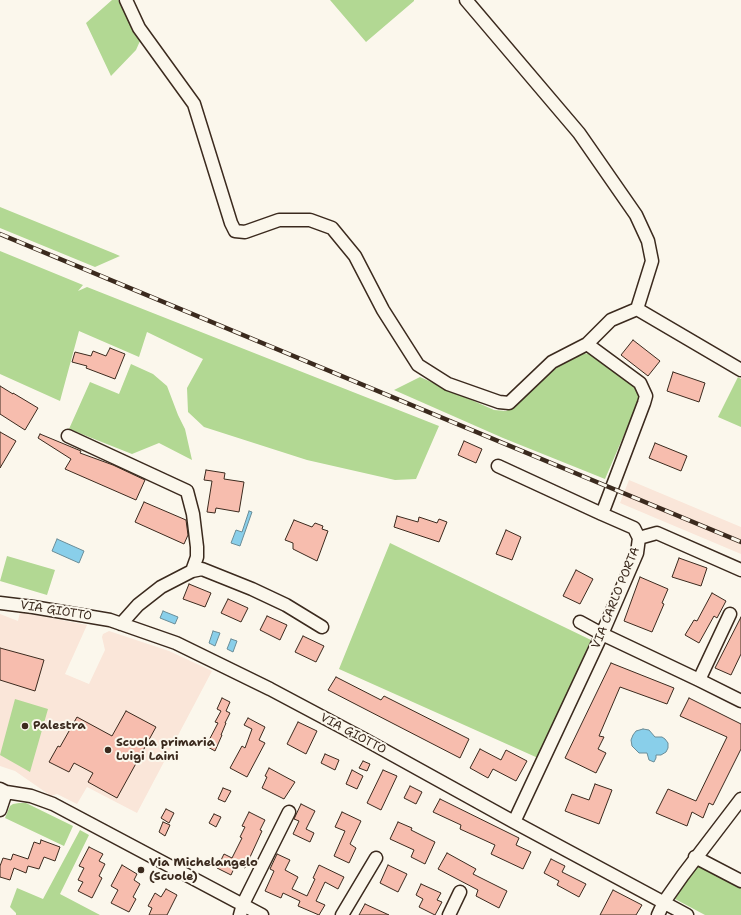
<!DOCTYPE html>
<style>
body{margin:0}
canvas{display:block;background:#fbf7ec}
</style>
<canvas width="741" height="915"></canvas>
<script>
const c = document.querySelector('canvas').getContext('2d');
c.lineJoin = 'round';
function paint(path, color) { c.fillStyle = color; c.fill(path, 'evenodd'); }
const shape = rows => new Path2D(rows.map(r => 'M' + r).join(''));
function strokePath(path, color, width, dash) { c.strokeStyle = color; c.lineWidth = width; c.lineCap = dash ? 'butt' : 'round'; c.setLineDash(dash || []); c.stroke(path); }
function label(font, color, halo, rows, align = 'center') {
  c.font = font + ' "Shantell Sans",sans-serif'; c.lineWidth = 4; c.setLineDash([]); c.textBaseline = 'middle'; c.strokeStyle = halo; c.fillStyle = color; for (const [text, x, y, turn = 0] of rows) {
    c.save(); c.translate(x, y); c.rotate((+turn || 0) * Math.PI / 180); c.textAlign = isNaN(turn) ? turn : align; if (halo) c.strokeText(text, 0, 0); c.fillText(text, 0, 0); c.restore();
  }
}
paint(shape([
 [629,480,741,527,741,554,620,503],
 [20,612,87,625,65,674,89,684,105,650,102,637,103,634,109,631,169,651,212,671,137,813,87,787,77,804,57,794,51,796,15,771,0,766,0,614,18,621]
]), '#fae6d9');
paint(shape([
 [112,0,118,0,140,41,136,50,111,76,86,23],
 [330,0,414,0,414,1,366,42],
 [0,207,113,253,120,256,95,267,0,228],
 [0,251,83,285,78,291,87,287,439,426,416,479,395,480,307,460,204,427,188,412,187,388,203,359,147,332,139,357,79,331,60,401,0,374],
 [580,353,592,354,635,384,639,392,639,400,605,479,503,438,394,390,420,377,494,410,506,411,516,405,567,358],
 [131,364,153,374,167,386,178,415,185,429,192,460,159,443,132,454,69,429,90,382,119,394],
 [738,377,741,379,741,427,718,417],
 [390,543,591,640,538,758,339,669],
 [7,556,55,570,47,595,0,581],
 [15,699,48,709,30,772,0,755],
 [19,803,26,803,73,826,64,846,5,818,10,806,13,804],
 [80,830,89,835,60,894,100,915,16,915,16,913,10,907,17,888,43,899],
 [698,864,741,887,741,915,705,915,675,899]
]), '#b2d893');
const water = shape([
 [249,511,252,512,240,546,231,543,236,530,242,532,249,511],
 [57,539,84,551,79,563,52,551,57,539],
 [163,611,178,617,175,624,160,618,163,611],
 [213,631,220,633,215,646,209,643,213,631],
 [231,639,237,641,233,652,227,649,231,639],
 [643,729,649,730,655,737,662,737,665,739,668,743,668,748,666,752,661,755,656,755,656,758,654,762,649,760,647,753,639,753,632,746,631,740,633,735,636,731,643,729]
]);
paint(water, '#89cfea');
strokePath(water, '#6a8d98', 1);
const building = shape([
 [633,340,660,361,648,376,621,355,633,340],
 [110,348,125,354,115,379,86,368,87,366,72,362,75,352,91,356,93,351,106,356,110,348],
 [673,372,705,383,699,402,667,391,673,372],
 [0,386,13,394,13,393,38,408,25,430,0,414,0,386],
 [0,432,16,441,0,468,0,432],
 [40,434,81,451,80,453,113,465,145,480,136,500,65,469,71,459,38,438,40,434],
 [464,441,482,449,476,463,458,455,464,441],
 [655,443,687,456,681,471,649,458,655,443],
 [206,470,225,473,224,479,244,482,239,512,216,508,215,513,207,512,212,481,204,480,206,470],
 [144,502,186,520,188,535,184,544,135,522,144,502],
 [397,516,418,522,419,517,437,523,439,519,447,522,439,542,394,527,397,516],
 [294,520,312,527,315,523,323,526,322,529,328,531,317,561,293,549,293,543,285,540,294,520],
 [506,530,521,537,512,560,496,554,506,530],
 [679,558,707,568,701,586,672,577,679,558],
 [576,570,593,579,580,604,563,596,576,570],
 [640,577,668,589,662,603,664,604,652,632,624,621,640,577],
 [189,584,211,593,205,607,183,599,189,584],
 [712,593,726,601,717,618,714,616,699,643,685,635,694,620,697,621,712,593],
 [228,599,248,608,241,622,221,613,228,599],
 [267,616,287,625,280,640,260,630,267,616],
 [741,617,741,654,731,675,715,668,741,617],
 [303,636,324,646,316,662,295,652,303,636],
 [0,648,44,660,35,691,0,680,0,648],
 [611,663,674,688,667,704,620,687,599,736,604,737,598,749,606,753,596,773,565,758,611,663],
 [336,677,381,700,384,696,469,739,460,758,328,690,336,677],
 [222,698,230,702,226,711,230,713,225,723,226,723,221,735,222,735,215,751,206,746,218,723,215,722,221,711,217,709,222,698],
 [689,698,741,724,741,749,713,805,709,803,703,818,692,812,687,826,656,813,668,789,696,801,727,737,680,716,689,698],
 [126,711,156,727,117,798,88,782,93,773,74,763,69,772,49,762,58,746,60,747,77,717,112,736,126,711],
 [248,718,265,727,259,740,265,743,247,777,230,768,242,746,245,748,252,729,244,725,248,718],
 [298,722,317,731,306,754,287,744,298,722],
 [480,749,501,760,506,750,527,761,516,781,493,769,488,778,470,768,480,749],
 [325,754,339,760,335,770,321,763,325,754],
 [363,761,370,764,367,771,359,768,363,761],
 [269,768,295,782,284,799,262,788,267,777,265,776,269,768],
 [352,770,363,776,357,789,346,784,352,770],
 [383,770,397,776,381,810,367,803,383,770],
 [595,784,612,790,599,824,565,811,572,794,589,800,595,784],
 [410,786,422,792,416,804,404,798,410,786],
 [223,788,231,791,225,802,218,799,223,788],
 [440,799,519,838,516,845,531,852,523,869,491,854,495,845,460,829,461,825,433,812,440,799],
 [301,804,315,811,306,829,314,833,310,842,293,834,299,821,294,819,301,804],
 [166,809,174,813,169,823,161,818,166,809],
 [249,812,265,820,260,830,262,831,245,868,236,864,231,875,217,868,224,854,232,858,242,838,240,837,245,827,242,826,249,812],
 [342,812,361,821,350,844,356,848,349,863,334,856,345,831,335,827,342,812],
 [214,814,221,817,216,827,209,823,214,814],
 [163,822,170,825,165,836,159,832,163,822],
 [398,822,412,828,411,830,435,842,425,864,411,857,414,850,390,839,398,822],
 [41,840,60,847,55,861,44,857,39,869,28,866,26,873,14,868,10,880,0,877,0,866,3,858,11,860,13,854,28,859,34,842,40,844,41,840],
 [89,847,103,854,99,861,105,864,99,876,102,878,92,898,78,891,83,882,78,880,84,868,79,866,89,847],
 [447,853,476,869,473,874,507,891,499,908,476,896,478,890,438,869,447,853],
 [277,854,290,860,285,870,298,877,292,889,307,896,315,879,313,878,319,865,344,877,338,889,325,882,316,901,325,905,319,915,298,906,300,901,283,893,281,898,265,891,274,871,270,869,277,854],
 [551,859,565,866,562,872,586,884,579,897,557,885,559,881,544,873,551,859],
 [122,865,137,874,134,880,140,884,133,897,136,899,129,912,111,903,118,890,111,886,122,865],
 [388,865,407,874,398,892,380,883,388,865],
 [421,884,441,893,437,900,442,902,435,915,419,907,423,899,416,895,421,884],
 [166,889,177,895,167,915,149,915,152,908,148,906,155,893,161,897,166,889],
 [613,890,642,905,636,915,600,915,613,890],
 [365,904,389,915,359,915,365,904]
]);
paint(building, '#f7bdae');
strokePath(building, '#3b2a1e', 1);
const minor = shape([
 [126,0,139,28,194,104,231,223,235,231,245,232,279,220,310,220,332,228,355,256,383,310,418,365,448,384,499,402,509,403,552,362,587,344,611,320,637,309,652,261,648,241,636,215,579,133,466,0],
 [637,309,741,370],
 [68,436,187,491,193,514,197,547,197,557,192,571],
 [498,466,602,514],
 [639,538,657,533,741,570],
 [0,603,33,607,110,620,176,643,270,689,364,739,514,822,687,915],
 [580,622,602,634,699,680,741,701],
 [121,624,138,605,161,587,192,571,202,569,252,589,286,605,322,627],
 [699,680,730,614],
 [0,789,6,792,31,796,53,804,262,915],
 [0,810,6,792],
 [514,822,602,634,637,553,639,538,634,528,602,514,644,403,646,396,640,383,587,344],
 [695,857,741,881],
 [240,915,243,904,289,812],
 [342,915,376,858],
 [449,915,460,892],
 [658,915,664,902,683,875,741,799]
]);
strokePath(minor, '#3b2a1e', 15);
strokePath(minor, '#fbf7ec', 12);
const rail = shape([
 [0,234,741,542]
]);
strokePath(rail, '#3b2a1e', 4.5);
strokePath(rail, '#fbf7ec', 3, [9]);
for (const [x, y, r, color] of [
 [25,726,4,"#3b2a1e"],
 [108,750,4,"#3b2a1e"],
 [141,870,4,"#3b2a1e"]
]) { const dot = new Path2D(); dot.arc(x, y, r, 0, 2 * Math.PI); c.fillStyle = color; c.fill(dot); strokePath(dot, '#fbf7ec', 1.5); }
label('12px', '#3b2a1e', '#fbf7ec', [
 ["VIA CARLO PORTA",616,598,-68],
 ["VIA GIOTTO",56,611,9],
 ["VIA GIOTTO",353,734,28]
]);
label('bold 12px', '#3b2a1e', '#fbf7ec', [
 ["Palestra",33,726],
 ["Scuola primaria",116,743],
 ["Luigi Laini",116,757],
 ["Via Michelangelo",149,863],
 ["(Scuole)",149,877]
], 'left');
</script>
